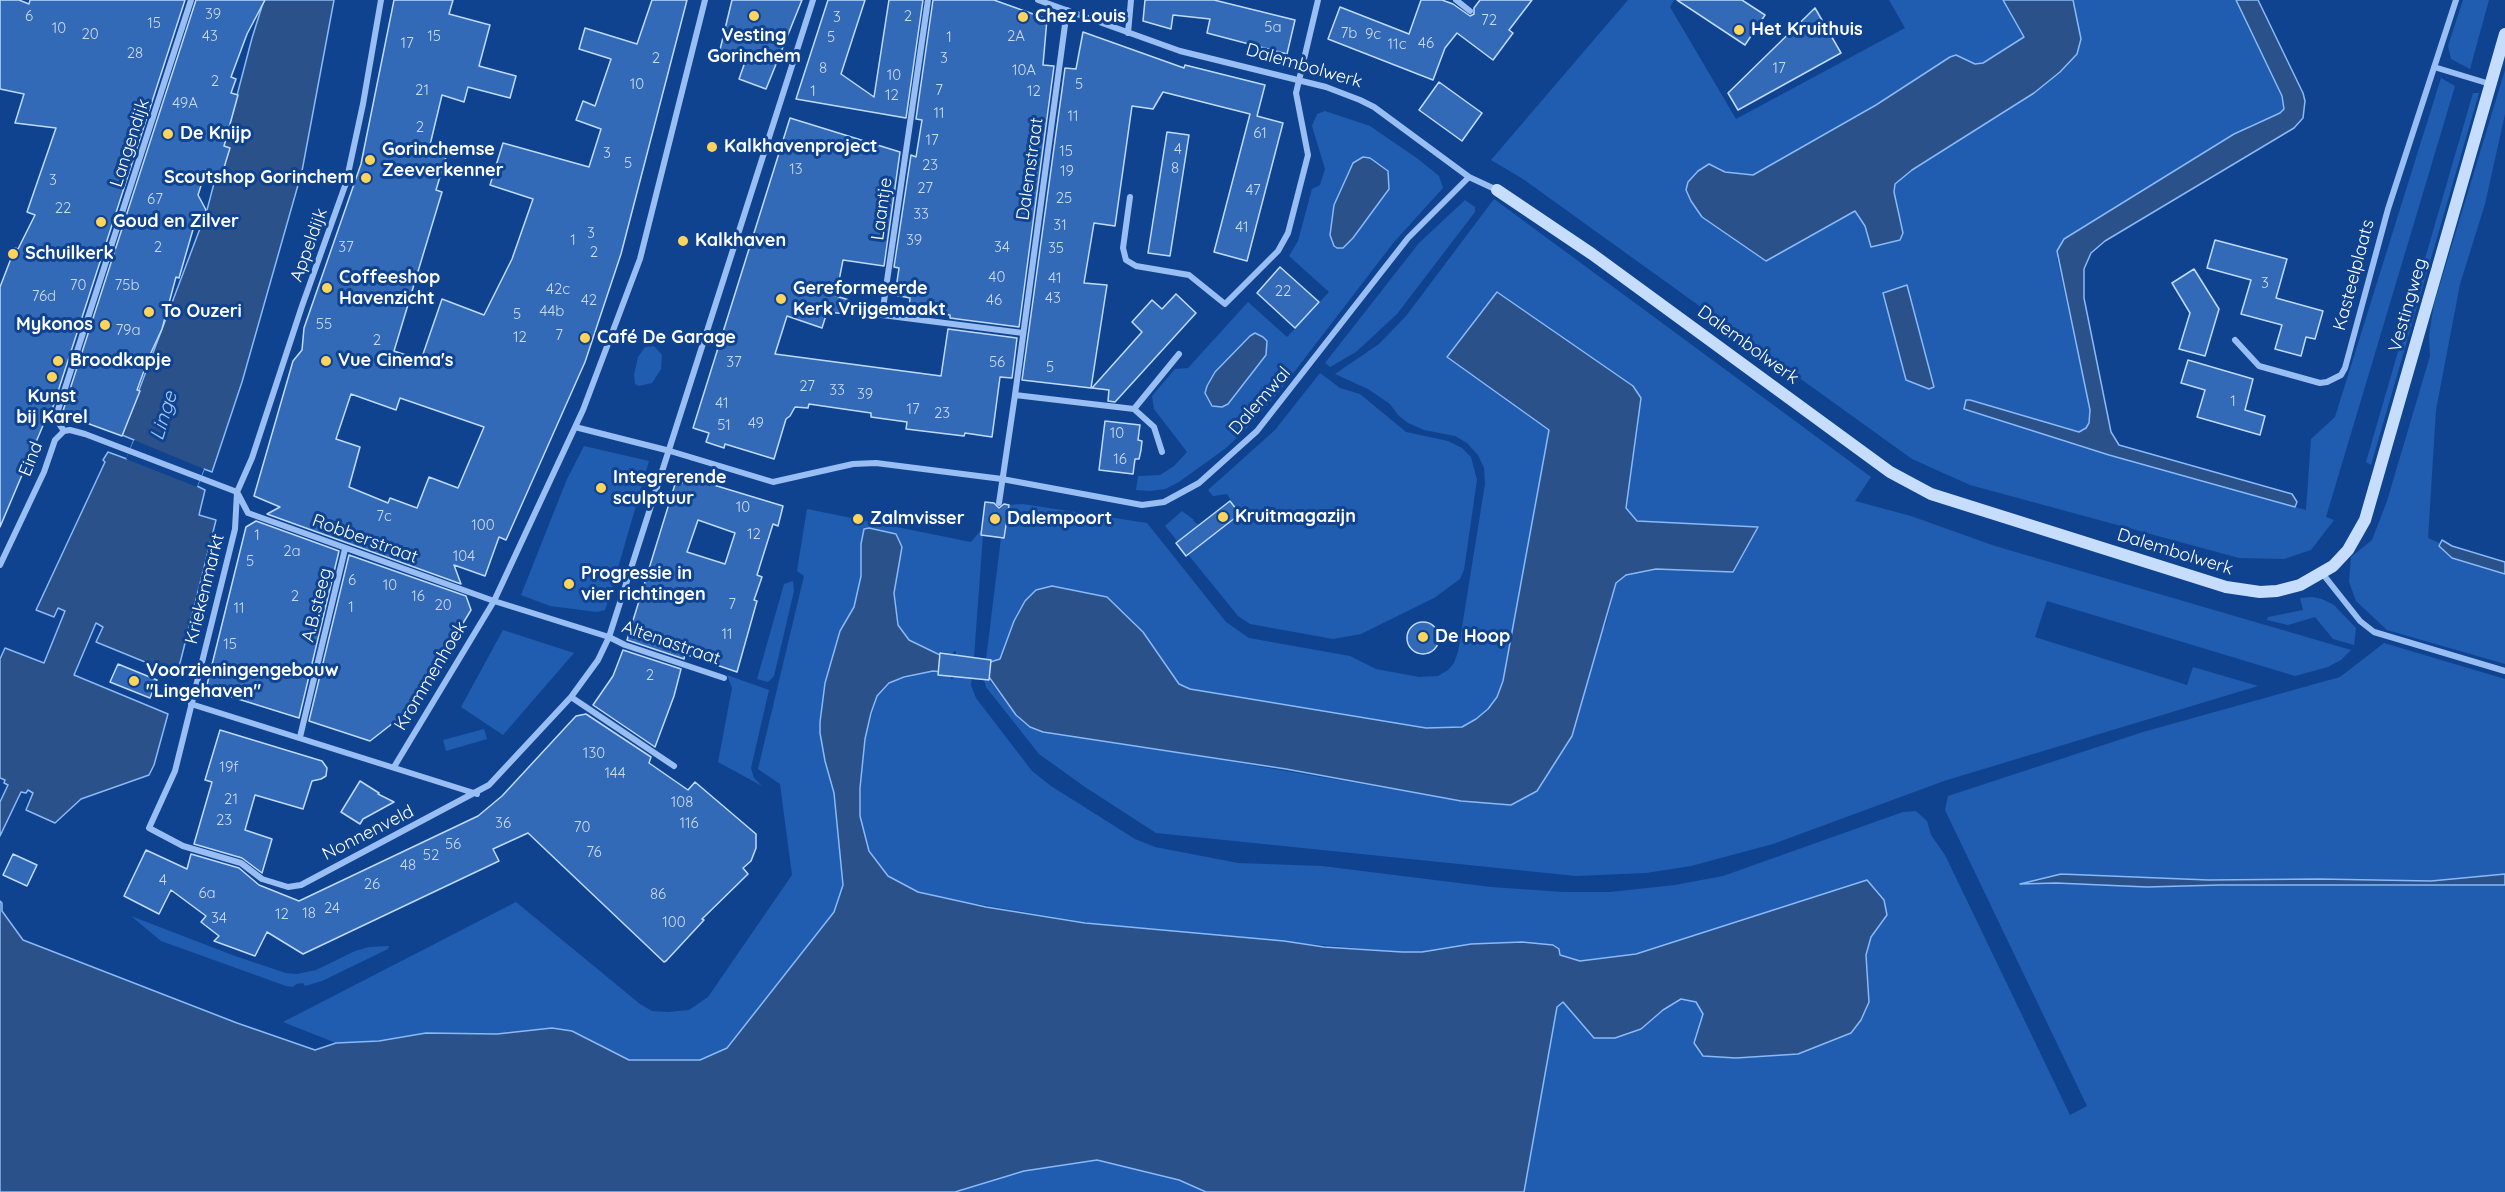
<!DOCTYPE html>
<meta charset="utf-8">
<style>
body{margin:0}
canvas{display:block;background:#0f438f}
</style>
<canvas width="2505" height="1192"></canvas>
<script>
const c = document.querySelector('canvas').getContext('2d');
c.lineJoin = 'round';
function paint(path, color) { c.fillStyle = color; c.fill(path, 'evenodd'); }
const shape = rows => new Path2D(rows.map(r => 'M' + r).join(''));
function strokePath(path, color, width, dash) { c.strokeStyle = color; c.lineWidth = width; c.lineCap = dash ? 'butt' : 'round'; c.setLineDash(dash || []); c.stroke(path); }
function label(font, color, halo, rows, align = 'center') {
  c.font = font + ' Quicksand,sans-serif'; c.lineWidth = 6; c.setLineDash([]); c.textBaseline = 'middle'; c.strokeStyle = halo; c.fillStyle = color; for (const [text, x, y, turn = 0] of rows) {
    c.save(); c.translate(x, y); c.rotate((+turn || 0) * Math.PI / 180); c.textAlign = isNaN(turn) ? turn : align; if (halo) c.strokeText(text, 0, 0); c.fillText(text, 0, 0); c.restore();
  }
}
paint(shape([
 [1628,0,1674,0,1670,7,1736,119,1905,28,1889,0,2003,0,2024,37,1983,63,1975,64,1956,55,1950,57,1876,105,1753,175,1724,172,1718,167,1698,171,1851,212,1855,211,1865,226,1871,247,1902,238,1894,192,1895,184,1912,170,2034,93,2060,72,2075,6,2073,0,2236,0,2282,96,2284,109,2280,113,2249,126,2062,242,2057,258,2090,410,2089,423,2086,428,2079,432,1970,400,1964,409,2109,455,2306,510,2311,439,2335,417,2441,78,2455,86,2326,517,2334,520,2311,550,2284,559,2239,558,1970,485,1912,459,1523,179,1491,160],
 [1907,285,1934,386,1934,387,1906,379,1883,294],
 [2463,0,2489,0,2470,69,2451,59,2448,46],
 [2505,70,2505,114,2485,204,2460,284,2436,410,2428,538,2440,543,2439,546,2452,558,2505,574,2505,664,2387,630,2356,601,2349,582,2351,557,2372,540,2387,501,2430,356,2429,335,2434,304],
 [2473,93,2479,93,2371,465,2366,462],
 [1325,111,1370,126,1418,159,1439,176,1443,188,1394,242,1278,393,1245,430,1226,448,1179,482,1165,489,1150,491,1136,490,1138,476,1160,475,1174,466,1187,452,1154,409,1152,396,1175,369,1188,368,1248,302,1287,337,1329,292,1289,256,1298,241,1312,189,1320,185,1325,169,1312,126,1317,114],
 [1353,163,1366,217,1353,238,1330,235,1334,205],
 [1494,199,1871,477,1855,501,1911,516,1995,546,2351,650,2341,660,2328,667,2295,676,2047,601,2035,637,2187,685,2193,667,2258,686,1944,781,1773,844,1691,866,1646,873,1576,876,1156,833,1085,787,1039,754,986,687,984,680,989,680,1016,715,1030,727,1461,801,1511,805,1606,624,1616,583,1626,575,1656,569,1733,572,1757,528,1637,521,1626,509,1641,398,1633,386,1497,292,1447,357,1549,430,1503,681,1497,697,1488,709,1476,719,1462,727,1426,728,1190,689,1179,684,1143,632,1107,597,1004,654,1000,659,990,662,991,659,986,659,1001,538,1004,538,1009,505,1023,504,1147,523,1226,622,1249,638,1350,656,1376,669,1419,677,1438,676,1448,670,1454,663,1458,652,1485,484,1484,468,1478,455,1467,443,1455,436,1424,430,1408,423,1398,415,1390,404,1368,389,1335,374,1379,344,1406,316],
 [1465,200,1475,207,1475,212,1397,314,1356,352,1330,367,1325,363,1419,243],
 [654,346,662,355,661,369,652,383,639,386,635,384,634,375,638,357,645,347],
 [1320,373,1340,388,1360,394,1406,432,1448,441,1462,448,1471,457,1477,480,1464,570,1460,579,1434,598,1361,634,1333,639,1250,624,1238,616,1165,526,1182,511,1194,520,1193,521,1199,525,1209,538,1240,514,1227,494,1213,496,1208,490,1275,430],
 [584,446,649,461,608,602,605,610,597,612,550,606,521,595,567,479],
 [807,509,971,542,981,530,981,535,983,535,974,657,956,655,956,651,954,651,953,654,941,652,940,655,909,640,898,625,895,615,894,593,902,547,898,542,861,544,861,576,854,607,840,631,825,683,825,761,834,793,843,885,834,912,727,1048,700,1061,629,1060,572,1031,497,1034,426,1033,379,1041,336,1043,283,1022,516,902,640,1004,652,1011,668,1012,689,1010,708,997,792,875,780,784,758,769,804,576,797,571],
 [793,581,794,591,774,676,768,682,757,679,784,584],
 [2312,597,2322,599,2334,605,2356,628,2354,645,2333,639,2315,617,2288,625,2267,620,2268,617,2303,610,2300,598],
 [503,630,574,653,503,735,461,707],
 [2384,643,2505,679,2505,1192,1524,1192,1557,1007,1564,1001,1595,1038,1641,1029,1663,1010,1681,999,1696,1002,1704,1014,1694,1043,1868,975,1866,955,1871,937,1887,915,1867,880,1636,954,1580,961,1560,955,1556,946,1553,945,1522,942,1471,944,1422,952,1402,952,1114,927,942,898,918,892,894,880,883,871,867,846,860,816,862,765,865,739,877,696,893,681,933,671,951,676,951,679,953,679,954,675,972,678,971,685,976,698,1032,771,1051,786,1135,839,1155,847,1238,863,1322,866,1491,887,1563,892,1610,892,1675,885,1723,876,1903,812,1916,811,1927,821,1931,835,1945,855,2070,1115,2087,1106,1945,810,1948,796,2143,732,2340,677],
 [727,675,769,690,751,768,754,778,762,786,718,762,732,688],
 [484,729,487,739,446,751,443,740],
 [131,916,235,956,286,973,297,974,316,970,355,951,369,947,389,946,388,949,322,981,305,986,303,983,296,984,293,987,286,986,161,941],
 [1097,1160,1179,1180,1206,1192,955,1192,1024,1171]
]), '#205caf');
const water = shape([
 [264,0,334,0,302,171,242,382,212,472,204,469,197,486,205,490,199,515,216,520,177,675,96,642,103,627,96,623,74,675,168,714,154,765,149,775,81,799,55,823,26,810,33,793,28,790,26,793,21,792,0,836,0,802,8,785,4,783,5,780,0,778,0,659,5,648,44,663,65,611,58,608,54,617,36,610,105,462,103,460,108,452,127,459,134,440,122,435,207,210,252,38,264,0],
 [2003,0,2073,0,2081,39,2077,54,2060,72,2034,93,1912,170,1895,184,1894,192,1903,233,1900,240,1871,247,1865,226,1855,211,1766,261,1702,217,1691,201,1686,190,1688,182,1698,171,1709,164,1725,172,1753,175,1876,105,1950,57,1956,55,1975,64,1983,63,2024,37,2003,0],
 [2236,0,2258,0,2303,93,2305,101,2303,118,2294,128,2105,241,2091,253,2084,269,2084,298,2111,432,2119,445,2292,494,2297,502,2295,507,2109,455,1964,409,1966,400,1970,400,2079,432,2086,428,2089,423,2090,410,2057,251,2064,239,2234,134,2280,113,2284,109,2282,96,2236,0],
 [1363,157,1370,158,1388,171,1389,189,1353,238,1343,248,1337,248,1334,246,1330,235,1334,205,1353,163,1363,157],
 [1907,285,1934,387,1929,389,1906,380,1883,293,1907,285],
 [1497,292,1633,386,1641,398,1626,508,1637,521,1758,527,1733,572,1656,569,1626,575,1616,583,1572,736,1537,791,1511,805,1461,801,1286,769,1043,732,1030,727,1016,715,989,677,933,671,904,677,889,683,877,696,871,713,865,739,860,788,860,816,869,851,888,876,918,892,986,907,1085,923,1284,941,1324,947,1402,952,1422,952,1471,944,1522,942,1553,945,1559,949,1560,955,1580,961,1636,954,1867,880,1884,900,1887,915,1871,937,1866,955,1869,1002,1861,1020,1851,1033,1798,1054,1736,1058,1703,1056,1694,1043,1703,1014,1696,1002,1681,999,1663,1010,1641,1029,1615,1038,1594,1038,1563,1002,1557,1007,1524,1192,1206,1192,1179,1180,1097,1160,1024,1171,955,1192,0,1192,0,901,2,903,2,911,23,940,237,1023,315,1050,336,1043,379,1041,426,1033,497,1034,552,1028,572,1031,629,1060,700,1060,727,1048,834,912,843,885,834,793,825,761,820,733,820,722,825,683,840,631,854,607,861,576,861,544,864,529,869,528,896,534,902,547,894,593,898,625,909,640,940,655,990,662,1000,659,1014,621,1025,601,1036,590,1052,586,1107,597,1143,632,1179,684,1190,689,1426,728,1462,727,1476,719,1488,709,1497,697,1503,681,1549,430,1447,357,1497,292],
 [1255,333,1263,337,1267,341,1266,355,1228,404,1222,407,1212,406,1205,393,1207,386,1215,372,1250,336,1255,333],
 [2442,540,2452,546,2505,562,2505,574,2452,558,2439,546,2442,540],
 [2061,874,2208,880,2319,879,2431,881,2505,874,2505,885,2220,885,2147,887,2056,883,2020,884,2061,874]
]);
paint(water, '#2b518a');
strokePath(water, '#89b9f7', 1.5);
paint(shape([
 [134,440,204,469,197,487,126,459]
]), '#0f438f');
const building = shape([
 [0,0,19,0,29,4,30,0,185,0,52,410,50,409,0,527,0,287,15,248,18,249,35,215,27,212,56,128,15,123,24,94,0,89,0,0],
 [196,0,265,0,247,34,231,77,236,79,231,93,238,95,224,146,230,148,226,161,222,175,206,170,198,195,206,210,201,224,194,226,179,278,176,277,162,329,149,357,137,390,140,391,122,436,62,414,196,0],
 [394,0,453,0,449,14,490,25,479,66,516,76,510,98,468,87,464,102,442,95,430,145,448,150,436,190,442,192,394,351,421,360,442,299,484,315,512,259,533,199,490,185,503,143,589,167,601,129,576,120,583,101,595,106,611,59,579,49,585,28,637,44,652,0,687,0,621,254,585,362,506,540,499,537,485,576,454,565,461,584,267,514,280,507,254,496,293,361,302,350,304,328,361,164,394,0],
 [351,394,396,410,400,398,484,427,458,488,429,477,417,508,390,498,388,503,349,487,360,447,336,439,351,394],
 [732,0,802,0,766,89,739,79,745,62,718,58,732,0],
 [828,0,865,0,841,74,874,97,889,0,923,0,906,118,796,99,828,0],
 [933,0,994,0,1047,19,1043,65,1054,66,1019,327,950,318,950,315,909,308,910,298,895,295,899,268,894,267,911,155,916,157,922,120,916,119,933,0],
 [1145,0,1214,0,1295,20,1287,54,1207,33,1210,19,1173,15,1171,29,1143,21,1145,0],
 [1421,0,1442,0,1453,4,1470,16,1474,14,1474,8,1480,0,1532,0,1509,30,1513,33,1493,60,1457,33,1445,48,1433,80,1328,39,1340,7,1409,34,1421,0],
 [1677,0,1742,0,1765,15,1745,45,1677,0],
 [1815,8,1841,53,1738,110,1728,93,1815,8],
 [1083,32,1184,68,1185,65,1265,85,1257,116,1283,123,1247,261,1214,252,1250,114,1163,92,1153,109,1132,106,1115,226,1094,223,1084,283,1107,285,1091,388,1022,380,1065,68,1076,69,1083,32],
 [1439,82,1482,113,1462,141,1419,110,1439,82],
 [790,118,900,152,884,266,843,260,836,296,849,300,847,314,827,312,822,328,787,316,775,354,941,376,948,329,1017,338,1012,378,1000,377,992,437,965,433,964,436,906,429,907,422,871,417,871,413,809,404,808,408,795,407,790,416,786,419,774,459,725,444,724,448,706,442,709,433,693,428,790,118],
 [1167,132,1189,135,1170,256,1148,253,1167,132],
 [2215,240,2287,259,2276,298,2323,311,2315,339,2306,337,2301,356,2275,349,2282,325,2241,314,2251,280,2207,268,2215,240],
 [1280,267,1319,302,1295,328,1257,293,1280,267],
 [2194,269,2219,309,2205,356,2179,349,2190,313,2172,283,2194,269],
 [1176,294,1196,313,1115,402,1108,401,1109,390,1092,388,1142,332,1132,322,1152,300,1162,309,1176,294],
 [2188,360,2253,379,2245,410,2265,416,2260,435,2197,417,2205,390,2181,383,2188,360],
 [1105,421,1140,425,1138,440,1142,441,1141,450,1139,459,1135,459,1133,474,1099,470,1105,421],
 [684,476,783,506,778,526,773,524,757,575,762,577,754,600,757,601,737,672,685,654,684,659,627,640,676,481,682,483,684,476],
 [698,520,735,533,725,564,687,552,698,520],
 [1230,501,1240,514,1186,556,1176,543,1230,501],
 [985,502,994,503,999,508,1004,504,1009,505,1004,538,981,535,985,502],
 [256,521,339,551,299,718,206,689,246,527,256,521],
 [349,555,466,596,471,610,411,709,370,741,309,721,349,555],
 '1407 638a16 16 0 1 1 32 0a16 16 0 1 1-32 0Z',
 [623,650,681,669,674,696,655,747,593,705,613,676,623,650],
 [940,653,991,660,989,680,938,675,940,653],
 [118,664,157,680,150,698,110,682,118,664],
 [586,714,651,757,649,763,688,790,695,782,756,834,756,848,751,861,743,868,748,874,702,919,704,920,666,961,664,962,528,833,493,849,499,861,303,954,267,932,255,956,214,941,219,936,201,922,206,916,171,890,159,914,124,896,146,850,187,869,191,854,239,868,259,885,299,901,478,816,502,796,576,716,586,714],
 [220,730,322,761,327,768,326,776,321,779,312,781,303,809,255,795,245,830,272,839,262,873,242,858,194,844,212,782,205,780,220,730],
 [360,781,379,793,378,794,394,802,363,819,360,824,341,812,360,781],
 [13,854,37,865,27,886,3,875,13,854]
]);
paint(building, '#336ab7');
strokePath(building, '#bfdafe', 1.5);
strokePath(shape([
 [381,0,363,104,346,183,302,306,252,458,237,492,235,529,175,771,149,828,183,846,241,863,262,879,288,887,301,885,489,785,571,697,598,660,609,637,813,0],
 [928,0,882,315,1023,333],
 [1038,0,1180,51,1326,87,1360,100,1374,107,1469,177,1497,190],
 [1456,0,1470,11],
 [1128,33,1131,0],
 [2434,67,2490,84],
 [1130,197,1123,248,1126,260,1136,266,1189,275,1225,304,1278,251,1288,233,1308,155,1296,93,1318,0],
 [2235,340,2259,366,2320,383,2327,382,2341,375,2345,368,2388,209,2456,0],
 [1015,395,1067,10],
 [1134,409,1179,354],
 [575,427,670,451,773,482,853,464,876,463,1002,479,1142,505,1164,502,1199,483,1257,431,1408,238,1469,177],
 [64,431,58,422,57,413,191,0],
 [237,492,248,513,494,601,609,637,625,645,724,678],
 [999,503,1015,395,1134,409,1154,427,1162,452],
 [0,565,44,472,55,440,64,431,70,430,85,434,237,492],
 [2322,573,2360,621,2374,632,2505,671],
 [571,697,674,766],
 [191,704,477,794],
 [300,737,345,549],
 [394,767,494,601,583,410,640,259,705,0]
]), '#98bef3', 6);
strokePath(shape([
 [1497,190,1592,254,1890,472,1931,494,2226,587,2260,592,2277,591,2300,585,2333,566,2348,550,2365,520,2505,34]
]), '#c7ddfd', 12);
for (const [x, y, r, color] of [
 [754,16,6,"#ffd45a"],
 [1023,17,6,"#ffd45a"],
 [1739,30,6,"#ffd45a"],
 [168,134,6,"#ffd45a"],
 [712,147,6,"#ffd45a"],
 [370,160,6,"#ffd45a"],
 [366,178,6,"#ffd45a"],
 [101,222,6,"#ffd45a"],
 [683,241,6,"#ffd45a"],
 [13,254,6,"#ffd45a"],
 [327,288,6,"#ffd45a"],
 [781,299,6,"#ffd45a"],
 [149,312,6,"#ffd45a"],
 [105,325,6,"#ffd45a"],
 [585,338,6,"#ffd45a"],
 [58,361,6,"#ffd45a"],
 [326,361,6,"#ffd45a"],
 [52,377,6,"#ffd45a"],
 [601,488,6,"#ffd45a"],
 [1223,517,6,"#ffd45a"],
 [858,519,6,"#ffd45a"],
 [995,519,6,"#ffd45a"],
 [569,584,6,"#ffd45a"],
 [1423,637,6,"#ffd45a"],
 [134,681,6,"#ffd45a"]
]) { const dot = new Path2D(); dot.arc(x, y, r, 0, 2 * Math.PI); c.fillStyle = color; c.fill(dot); strokePath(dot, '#0f438f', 2); }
label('15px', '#ccdaed', null, [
 ["39",213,14],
 ["6",29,16],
 ["2",908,16],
 ["3",837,17],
 ["72",1489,20],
 ["15",154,23],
 ["5a",1273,27],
 ["10",59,28],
 ["7b",1349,33],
 ["20",90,34],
 ["9c",1373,34],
 ["43",210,36],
 ["15",434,36],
 ["2A",1016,36],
 ["5",831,37],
 ["1",949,37],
 ["17",407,43],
 ["46",1426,43],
 ["11c",1397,44],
 ["28",135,53],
 ["2",656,58],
 ["3",944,58],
 ["8",823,68],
 ["17",1779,68],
 ["10A",1024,70],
 ["10",894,75],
 ["2",215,81],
 ["10",637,84],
 ["5",1079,84],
 ["21",422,90],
 ["7",939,90],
 ["1",813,91],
 ["12",1034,91],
 ["12",892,95],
 ["49A",185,103],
 ["11",939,113],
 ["11",1073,116],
 ["2",420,127],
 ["61",1260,133],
 ["17",932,140],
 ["4",1178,149],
 ["15",1066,151],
 ["3",607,153],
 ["5",628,163],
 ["23",930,165],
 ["8",1175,168],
 ["13",796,169],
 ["19",1067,171],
 ["3",53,180],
 ["27",925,188],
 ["47",1253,190],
 ["25",1064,198],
 ["67",155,199],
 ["22",63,208],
 ["33",921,214],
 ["31",1060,225],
 ["41",1242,227],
 ["3",591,233],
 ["1",573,240],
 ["39",914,240],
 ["2",158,247],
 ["37",346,247],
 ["34",1002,247],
 ["35",1056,248],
 ["2",594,252],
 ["40",997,277],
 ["41",1055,278],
 ["3",2265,283],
 ["70",78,285],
 ["75b",127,285],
 ["42c",558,289],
 ["22",1283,291],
 ["76d",44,296],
 ["43",1053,298],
 ["42",589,300],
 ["46",994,300],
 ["44b",552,311],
 ["5",517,314],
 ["55",324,324],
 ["79a",128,330],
 ["7",559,335],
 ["12",520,337],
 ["2",377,340],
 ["37",734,362],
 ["56",997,362],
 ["5",1050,367],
 ["27",807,386],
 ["33",837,390],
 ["39",865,394],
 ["1",2233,401],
 ["41",722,403],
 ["17",913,409],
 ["23",942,413],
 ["49",756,423],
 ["51",724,425],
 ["10",1117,433],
 ["16",1120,459],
 ["10",743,507],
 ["7c",384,516],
 ["100",483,525],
 ["12",754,534],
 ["1",257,535],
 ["2a",292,551],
 ["104",464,556],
 ["5",250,561],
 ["6",352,580],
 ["10",390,585],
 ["2",295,596],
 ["16",418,596],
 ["7",732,604],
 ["20",443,605],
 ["1",351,607],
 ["11",239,608],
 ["11",727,634],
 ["15",230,644],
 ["2",650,675],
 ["130",594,753],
 ["19f",229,767],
 ["144",615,773],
 ["21",231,799],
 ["108",682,802],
 ["23",224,820],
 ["36",503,823],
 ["116",689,823],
 ["70",582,827],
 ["56",453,844],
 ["76",594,852],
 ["52",431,855],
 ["48",408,865],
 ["4",163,880],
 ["26",372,884],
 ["6a",207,893],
 ["86",658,894],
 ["24",332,908],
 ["18",309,913],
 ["12",282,914],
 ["34",219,918],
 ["100",674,922]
]);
label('bold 18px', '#fff', '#0f438f', [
 ["Chez Louis",1035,17],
 ["Het Kruithuis",1751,30],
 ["Vesting",754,36,"center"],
 ["Gorinchem",754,57,"center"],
 ["De Knijp",180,134],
 ["Kalkhavenproject",724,147],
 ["Gorinchemse",382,150],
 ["Zeeverkenner",382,171],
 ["Scoutshop Gorinchem",354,178,"right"],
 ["Goud en Zilver",113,222],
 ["Kalkhaven",695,241],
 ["Schuilkerk",25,254],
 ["Coffeeshop",339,278],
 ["Havenzicht",339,299],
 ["Gereformeerde",793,289],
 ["Kerk Vrijgemaakt",793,310],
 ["To Ouzeri",161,312],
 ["Mykonos",93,325,"right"],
 ["Café De Garage",597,338],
 ["Broodkapje",70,361],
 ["Vue Cinema's",338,361],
 ["Kunst",52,397,"center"],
 ["bij Karel",52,418,"center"],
 ["Integrerende",613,478],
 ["sculptuur",613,499],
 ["Kruitmagazijn",1235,517],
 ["Zalmvisser",870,519],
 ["Dalempoort",1007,519],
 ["Progressie in",581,574],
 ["vier richtingen",581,595],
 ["De Hoop",1435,637],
 ["Voorzieningengebouw",146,671],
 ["\"Lingehaven\"",146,692]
], 'left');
label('18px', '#fff', '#0f438f', [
 ["Dalembolwerk",1304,66,16],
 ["Langendijk",130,143,-72],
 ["Dalemstraat",1030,169,-82],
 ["Laantje",882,209,-82],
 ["Appeldijk",309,245,-70],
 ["Kasteelplaats",2354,275,-75],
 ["Vestingweg",2408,305,-74],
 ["Dalembolwerk",1748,345,36],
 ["Dalemwal",1260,401,-49],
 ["Eind",31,459,-68],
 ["Robberstraat",365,539,20],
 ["Dalembolwerk",2175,552,17],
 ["Kriekenmarkt",205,589,-76],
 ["A.B.steeg",317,605,-76],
 ["Altenastraat",671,643,19],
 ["Krommenhoek",431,676,-59],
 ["Nonnenveld",368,833,-27]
]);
label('italic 20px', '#a3c9fa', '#0f438f', [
 ["Linge",164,416,-73]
]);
</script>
